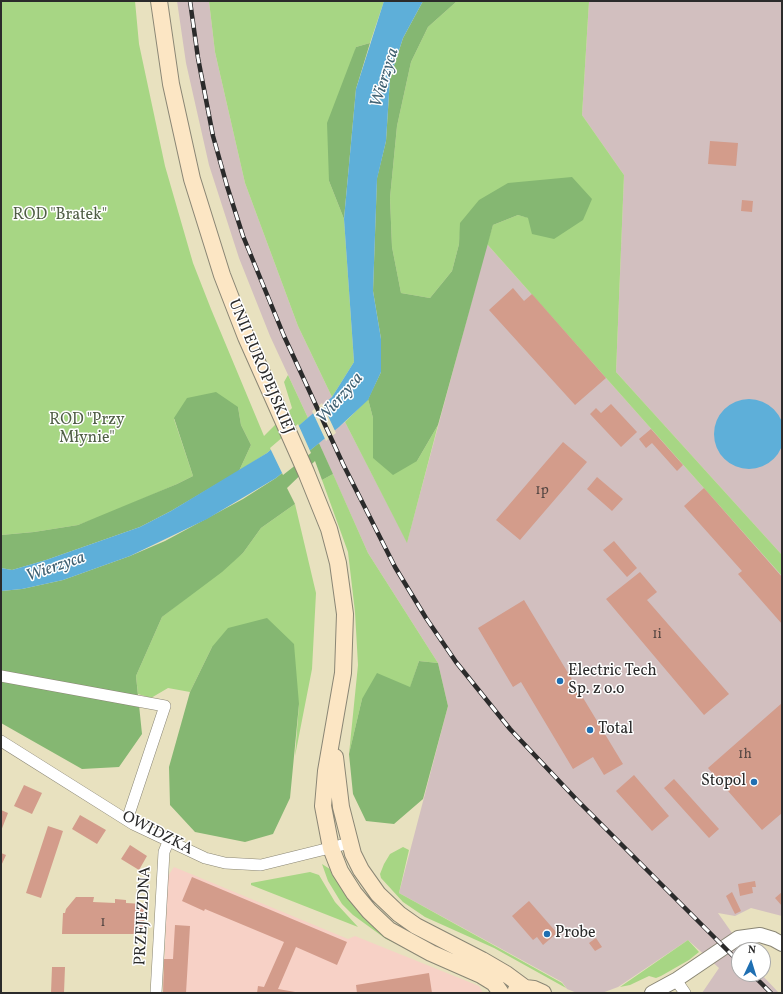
<!DOCTYPE html>
<meta charset="utf-8">
<style>
body{margin:0}
#map{position:relative;width:783px;height:994px;overflow:hidden;background:#e8e1bf;font-family:Vollkorn,serif}
canvas{display:block}
.frame{position:absolute;inset:0;border:2px solid #2b2b2b;pointer-events:none}
.north{position:absolute;left:731px;top:942px;width:40px;height:40px;box-sizing:border-box;background:#fff;border:1px solid #aaa;border-radius:50%;rotate:4deg;font-size:11px;font-weight:700;line-height:16px;text-align:center;color:#2b2b2b}
.north::after{content:'';display:block;margin:auto;width:14px;height:18px;background:#1f6fb2;clip-path:polygon(50% 0,100% 100%,50% 72%,0 100%)}
</style>
<div id="map">
<canvas width="783" height="994"></canvas>
<div class="frame"></div>
<div class="north">N</div>
</div>
<script>
const c = document.querySelector('canvas').getContext('2d');
c.lineJoin = 'round';
function paint(path, color) { c.fillStyle = color; c.fill(path, 'evenodd'); }
const shape = rows => new Path2D(rows.map(r => 'M' + r).join(''));
function strokePath(path, color, width, dash) { c.strokeStyle = color; c.lineWidth = width; c.lineCap = dash ? 'butt' : 'round'; c.setLineDash(dash || []); c.stroke(path); }
function label(font, color, halo, rows, align = 'center') {
  c.font = font + ' Vollkorn,serif'; c.lineWidth = 3; c.setLineDash([]); c.textBaseline = 'middle'; c.strokeStyle = halo; c.fillStyle = color; for (const [text, x, y, turn = 0] of rows) {
    c.save(); c.translate(x, y); c.rotate((+turn || 0) * Math.PI / 180); c.textAlign = isNaN(turn) ? turn : align; if (halo) c.strokeText(text, 0, 0); c.fillText(text, 0, 0); c.restore();
  }
}
paint(shape([
 [174,867,348,939,355,936,479,986,483,993,163,993,168,876]
]), '#f7d1c6');
paint(shape([
 [177,1,209,1,215,52,245,183,298,326,332,397,308,418,270,336,239,258,209,165,186,63],
 [589,1,782,1,782,555,616,372,624,175,582,115],
 [487,244,782,576,782,916,751,908,735,916,718,913,744,950,739,950,739,974,761,974,779,993,702,993,719,968,688,940,618,987,602,993,577,993,567,989,562,982,399,893,448,706,438,663,368,553,319,443,345,422,407,542]
]), '#d2bfbf');
paint(shape([
 [1,1,135,1,139,44,165,166,193,263,211,309,264,436,292,408,284,382,288,375,308,418,267,453,239,471,251,445,241,425,238,407,174,419,193,476,177,484,105,515,78,525,34,532,1,535],
 [209,1,384,1,370,43,356,47,329,181,344,219,354,362,332,397,298,326,245,183,215,52],
 [462,1,589,1,582,115,624,175,616,372,782,555,782,576,487,244,493,225,518,215,529,218,592,199,461,223,459,244,452,271,430,298,401,293,392,247,390,198,397,126,411,62,428,27,456,2],
 [368,399,373,418,373,458,417,461,438,425,407,543,345,422],
 [333,474,368,553,438,663,419,661,410,688,362,699,349,754,358,665,355,612,348,552,322,480],
 [295,504,316,593,312,669,295,756,299,704,212,647,190,692,168,688,151,698,138,694,136,676,162,617,243,553,261,528],
 [403,847,409,850,399,893,562,983,566,988,494,948,425,917,403,902,381,878,380,874,384,864,390,854],
 [322,864,333,871,410,950,386,939,353,915,342,904,328,881],
 [310,872,319,875,335,902,358,927,251,885,251,883],
 [688,940,699,952,689,960,661,976,656,978,649,976,630,985,620,987]
]), '#a7d684');
paint(shape([
 [423,1,462,1,456,2,428,27,411,62,397,126,390,198,392,247,401,293,430,298,452,271,459,244,460,223,479,200,508,183,572,177,592,199,583,220,554,239,532,234,528,218,518,215,493,225,438,425,417,461,393,475,373,458,373,418,368,399,381,372,381,339,373,291,377,178,386,141,390,78,403,38],
 [370,43,356,89,344,219,329,181,327,123,356,47],
 [216,392,238,407,241,425,251,445,239,471,171,511,140,527,46,560,12,570,1,568,1,535,34,532,78,525,177,484,193,476,174,418,187,398],
 [319,443,333,474,322,480,315,461,287,488,295,504,261,528,243,553,222,572,162,617,136,676,142,734,119,767,82,769,1,723,1,591,22,589,63,580,130,556,165,541,243,499,276,478],
 [267,618,294,644,299,704,290,798,273,834,245,842,195,832,170,805,169,767,190,692,212,647,228,628],
 [419,661,438,663,448,706,423,799,394,824,366,821,353,794,349,754,362,699,377,673,410,687]
]), '#85b772');
paint(shape([
 [384,1,423,1,403,38,390,78,386,141,377,179,373,291,381,339,381,372,368,400,339,427,276,478,207,519,130,556,63,580,22,589,1,591,1,568,12,570,46,560,140,527,171,511,267,453,332,397,354,362,344,219,356,89],
 '714 434a35 35 0 1 1 70 0a35 35 0 1 1-70 0Z'
]), '#5eafd9');
paint(shape([
 [322,403,336,433,326,441,312,411],
 [298,424,311,453,283,475,270,448]
]), '#e8e1bf');
paint(shape([
 [710,141,738,143,736,166,708,164],
 [742,200,753,201,752,212,741,211],
 [513,288,524,301,532,294,606,378,575,405,489,310],
 [611,404,637,432,621,447,590,414,596,408,601,413],
 [651,429,683,465,677,471,652,443,646,448,639,439],
 [563,442,587,462,520,540,496,520],
 [597,477,623,499,612,511,587,489],
 [704,488,782,577,782,624,738,574,742,571,684,506],
 [614,541,637,568,627,577,603,550],
 [640,572,657,592,647,600,729,694,704,715,606,599],
 [524,600,623,764,604,775,593,757,573,769,521,682,513,687,478,628],
 [782,703,782,813,762,830,708,768],
 [634,775,669,816,652,831,616,791],
 [674,779,719,829,709,838,664,788],
 [24,785,42,793,32,814,14,806],
 [1,810,8,813,1,831],
 [80,815,106,830,97,844,72,829],
 [48,826,63,831,41,898,26,893],
 [130,845,147,856,139,870,121,859],
 [1,853,6,855,1,866],
 [192,877,347,942,337,965,296,947,278,989,301,993,257,993,258,986,264,987,284,942,205,909,204,911,182,901],
 [755,881,756,887,752,887,753,893,740,896,738,884],
 [732,892,741,911,735,914,726,896],
 [782,892,782,906,775,898],
 [76,897,94,897,93,902,115,903,115,899,126,900,126,903,145,904,143,934,62,934,63,913,65,913,66,909],
 [529,901,557,933,543,945,537,937,533,940,512,916],
 [175,925,190,926,186,993,163,993,164,959,173,959],
 [596,938,602,947,595,951,589,943],
 [52,967,65,967,64,993,51,993],
 [429,973,432,993,357,993,356,985]
]), '#d39c8b');
const minor = shape([
 [1,676,165,706,127,820],
 [1,741,133,824,205,858,225,863,261,865,350,843],
 [676,980,685,993],
 [156,993,164,852,168,842]
]);
const tertiary = shape([
 [652,993,676,980,738,938,760,935,773,939,782,944]
]);
const secondary = shape([
 [159,1,171,84,192,179,222,275,246,337,306,472,329,529,338,563,345,614,343,673,326,771,323,806,331,848,340,871,354,893,369,911,389,930,431,953,481,975,494,983,501,993],
 [335,757,341,807,353,854,361,870,378,894,399,914,416,926,482,960,506,974,525,988],
 [516,990,525,988,534,989,543,993]
]);
strokePath(minor, '#8a8675', 12);
strokePath(tertiary, '#8a8675', 16);
strokePath(secondary, '#8a8675', 18);
strokePath(minor, '#fff', 11);
strokePath(tertiary, '#fff', 14);
strokePath(secondary, '#fce6c4', 16);
const rail = shape([
 [190,1,198,58,213,136,227,186,243,236,284,336,343,464,395,567,426,618,456,662,510,729,577,800,739,962],
 [752,974,771,993]
]);
strokePath(rail, '#2b2b2b', 4.5);
strokePath(rail, '#fff', 3, [9]);
for (const [x, y, r, color] of [
 [560,681,4,"#1f6fb2"],
 [590,730,4,"#1f6fb2"],
 [754,782,4,"#1f6fb2"],
 [547,934,4,"#1f6fb2"]
]) { const dot = new Path2D(); dot.arc(x, y, r, 0, 2 * Math.PI); c.fillStyle = color; c.fill(dot); strokePath(dot, '#fff', 1.5); }
label('14px', '#554743', null, [
 ["1p",542,491],
 ["1i",657,635],
 ["1h",745,755],
 ["1",103,923]
]);
label('16px', '#505e46', '#fff', [
 ["ROD \"Bratek\"",60,216],
 ["ROD \"Przy",87,421],
 ["Młynie\"",87,439]
]);
label('16px', '#2b2b2b', '#fff', [
 ["UNII EUROPEJSKIEJ",260,367,67],
 ["OWIDZKA",157,834,27],
 ["PRZEJEZDNA",144,916,-87]
]);
label('16px', '#2b2b2b', '#fff', [
 ["Electric Tech",568,672],
 ["Sp. z o.o",568,690],
 ["Total",598,730],
 ["Stopol",746,782,"right"],
 ["Probe",555,934]
], 'left');
label('italic 17px', '#3f6071', '#fff', [
 ["Wierzyca",386,78,-73],
 ["Wierzyca",341,399,-49],
 ["Wierzyca",56,568,-19]
]);
</script>
